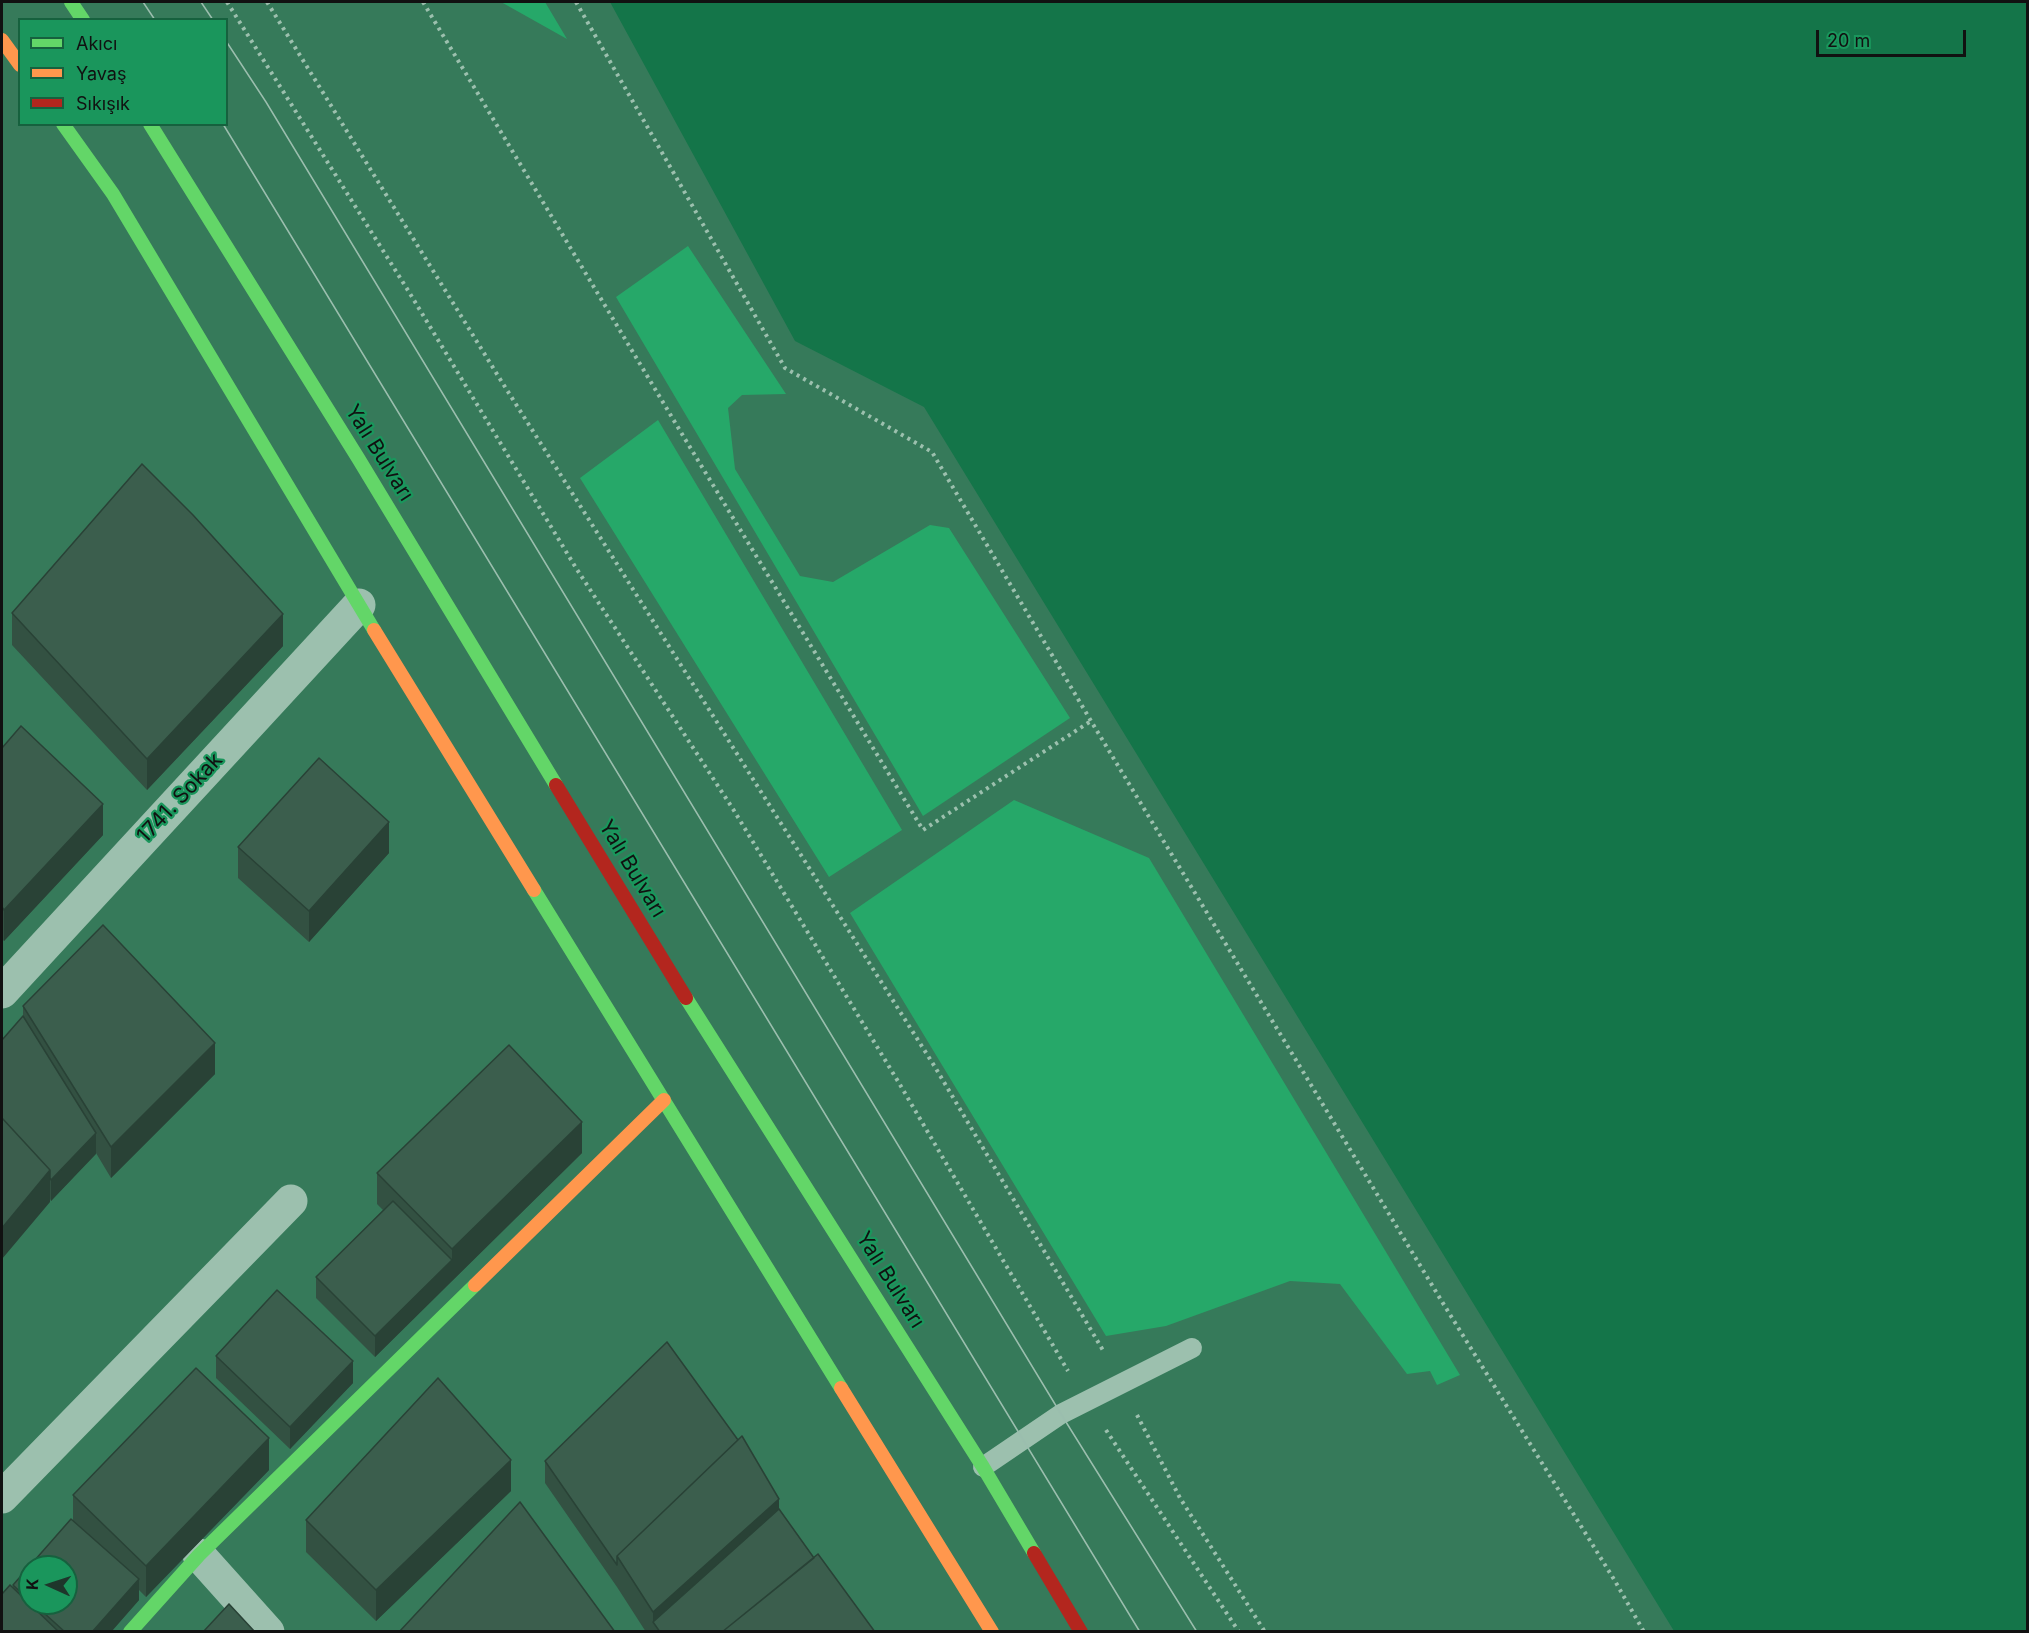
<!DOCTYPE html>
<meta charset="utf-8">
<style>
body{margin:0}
#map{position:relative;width:2029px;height:1633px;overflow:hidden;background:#367a5a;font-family:Inter,sans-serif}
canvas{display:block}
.frame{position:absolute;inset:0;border:3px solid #111;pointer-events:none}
.legend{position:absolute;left:18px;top:18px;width:210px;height:108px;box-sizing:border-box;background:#1a965c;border:2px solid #16613e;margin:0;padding:8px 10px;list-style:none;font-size:18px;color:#111}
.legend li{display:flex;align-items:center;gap:12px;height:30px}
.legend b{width:30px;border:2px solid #16613e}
.north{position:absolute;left:18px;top:1555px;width:60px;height:60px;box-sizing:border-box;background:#1a965c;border:2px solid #16613e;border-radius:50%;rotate:273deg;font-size:16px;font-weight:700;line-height:24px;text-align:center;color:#111}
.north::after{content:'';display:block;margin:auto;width:21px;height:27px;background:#1e362b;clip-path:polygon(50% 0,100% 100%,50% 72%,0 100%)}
.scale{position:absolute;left:1816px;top:30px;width:150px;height:27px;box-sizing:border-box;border:3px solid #111;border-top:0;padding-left:8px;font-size:18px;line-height:21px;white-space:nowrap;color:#111;-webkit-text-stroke:4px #1a965c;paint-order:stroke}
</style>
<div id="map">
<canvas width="2029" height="1633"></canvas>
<div class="frame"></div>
<ul class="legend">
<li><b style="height:8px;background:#63d668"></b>Akıcı</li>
<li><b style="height:8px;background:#ff974d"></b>Yavaş</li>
<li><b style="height:8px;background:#b3261e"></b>Sıkışık</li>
</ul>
<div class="north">K</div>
<div class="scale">20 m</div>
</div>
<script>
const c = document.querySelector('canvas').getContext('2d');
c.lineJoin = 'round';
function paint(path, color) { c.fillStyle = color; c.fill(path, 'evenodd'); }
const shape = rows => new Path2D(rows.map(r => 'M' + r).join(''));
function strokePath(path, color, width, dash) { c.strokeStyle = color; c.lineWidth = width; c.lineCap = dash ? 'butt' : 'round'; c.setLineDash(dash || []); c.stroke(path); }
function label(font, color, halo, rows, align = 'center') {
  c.font = font + ' Inter,sans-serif'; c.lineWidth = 4.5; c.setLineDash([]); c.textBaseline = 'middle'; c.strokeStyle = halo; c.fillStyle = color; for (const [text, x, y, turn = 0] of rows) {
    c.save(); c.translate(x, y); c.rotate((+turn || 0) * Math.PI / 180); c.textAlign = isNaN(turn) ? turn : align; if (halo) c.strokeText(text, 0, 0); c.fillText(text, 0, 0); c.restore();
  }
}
paint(shape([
 [501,2,545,2,567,39],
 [688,246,786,394,742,395,728,408,735,469,800,576,833,582,930,525,949,528,1070,718,923,816,616,297],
 [658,420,902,830,829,877,580,478],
 [1014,800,1149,858,1460,1375,1437,1385,1430,1371,1407,1374,1340,1284,1290,1281,1166,1326,1106,1336,850,913]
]), '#26a869');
paint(shape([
 [610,2,2027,2,2027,1631,1674,1631,924,407,795,341]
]), '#147549');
strokePath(shape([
 [227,2,409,292,576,568,733,809,899,1083,1068,1371],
 [267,2,500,379,935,1067,1104,1352],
 [423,2,685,439,923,830,1091,721],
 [576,2,785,368,932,452,1091,721,1441,1300,1615,1581,1644,1632],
 [1137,1415,1180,1498,1265,1632],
 [1106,1430,1239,1632]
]), '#9cc0ae', 4, [3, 4.5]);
strokePath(shape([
 [983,1467,1061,1414,1192,1348]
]), '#9cc0ae', 20);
strokePath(shape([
 [2,992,359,605],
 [2,1497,291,1201],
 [199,1555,268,1632]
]), '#9cc0ae', 33);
strokePath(shape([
 [71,2,83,20],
 [63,124,113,194,374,630],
 [150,124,358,458,556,785],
 [534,890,841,1388],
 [686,998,983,1467,1034,1553],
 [130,1632,199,1555,475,1285]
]), '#63d668', 14);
strokePath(shape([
 [2,40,20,65],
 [374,630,534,890],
 [475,1285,664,1100],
 [841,1388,992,1632]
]), '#ff974d', 14);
strokePath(shape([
 [556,785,686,998],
 [1034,1553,1081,1632]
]), '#b3261e', 14);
strokePath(shape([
 [143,2,155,20],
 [201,2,213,20],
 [226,41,266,102,1061,1414,1197,1632],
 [223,124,1140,1632]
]), '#9bbeae', 1.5);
paint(shape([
 [12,613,283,646,147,790,12,645],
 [2,748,103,835,4,941,2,939],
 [238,847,389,853,309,942,238,878],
 [23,1006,215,1074,111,1178,96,1153,51,1201,50,1199,50,1202,23,1016],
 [582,1153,452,1281,452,1280,452,1281,375,1357,316,1298,316,1277,383,1210,377,1204,377,1173],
 [216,1356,353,1383,290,1449,216,1378],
 [545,1461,779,1509,814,1558,875,1632,646,1632,617,1587,545,1483],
 [269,1470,146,1597,139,1590,139,1600,111,1632,2,1632,13,1585,73,1520,73,1495],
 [30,1567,66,1603,30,1603],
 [511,1491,376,1621,306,1552,306,1520]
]), '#335142');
paint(shape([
 [283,614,283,646,147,790,147,759],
 [103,804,103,835,4,941,4,910],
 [389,822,389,853,309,942,309,911],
 [215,1043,215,1074,111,1178,111,1147],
 [582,1122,582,1153,452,1281,452,1249],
 [96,1133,96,1154,51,1201,51,1180],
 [50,1170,50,1202,2,1259,2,1228],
 [452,1260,452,1281,375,1357,375,1336],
 [353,1361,353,1383,290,1449,290,1427],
 [269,1438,269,1470,146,1597,146,1566],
 [511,1460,511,1491,376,1621,376,1590],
 [779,1499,779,1530,653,1622,653,1632,653,1612],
 [139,1579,139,1600,111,1632,92,1632]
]), '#294236');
const building = shape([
 [142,464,193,515,283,614,147,759,12,613,142,464],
 [21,726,103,804,4,910,2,907,2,748,21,726],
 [319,758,389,822,309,911,238,847,319,758],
 [103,925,215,1043,111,1147,23,1006,103,925],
 [23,1016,96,1133,51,1180,50,1178,50,1170,2,1118,2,1040,23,1016],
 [509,1045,582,1122,452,1249,377,1173,509,1045],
 [2,1118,50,1170,2,1228,2,1118],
 [393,1201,452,1260,375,1336,316,1277,393,1201],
 [277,1290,353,1361,290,1427,216,1356,277,1290],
 [667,1342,738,1440,617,1556,617,1565,545,1461,667,1342],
 [196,1368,269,1438,146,1566,73,1495,196,1368],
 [438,1378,511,1460,376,1590,306,1520,438,1378],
 [742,1436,779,1499,653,1612,617,1556,742,1436],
 [520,1502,615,1632,399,1632,520,1502],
 [779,1509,814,1558,722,1632,660,1632,653,1622,779,1509],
 [71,1519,139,1579,92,1632,65,1632,33,1603,66,1603,66,1567,30,1567,30,1601,13,1585,71,1519],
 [818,1554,875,1632,722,1632,818,1554],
 [10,1585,59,1632,2,1632,2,1594,10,1585],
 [229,1604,255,1632,203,1632,229,1604]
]);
paint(building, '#3b5e4d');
strokePath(building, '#294236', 1.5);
label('21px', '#111', '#1a965c', [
 ["Yalı Bulvarı",379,453,58],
 ["1741. Sokak",180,798,-47],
 ["Yalı Bulvarı",632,869,59],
 ["Yalı Bulvarı",890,1280,58]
]);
</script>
